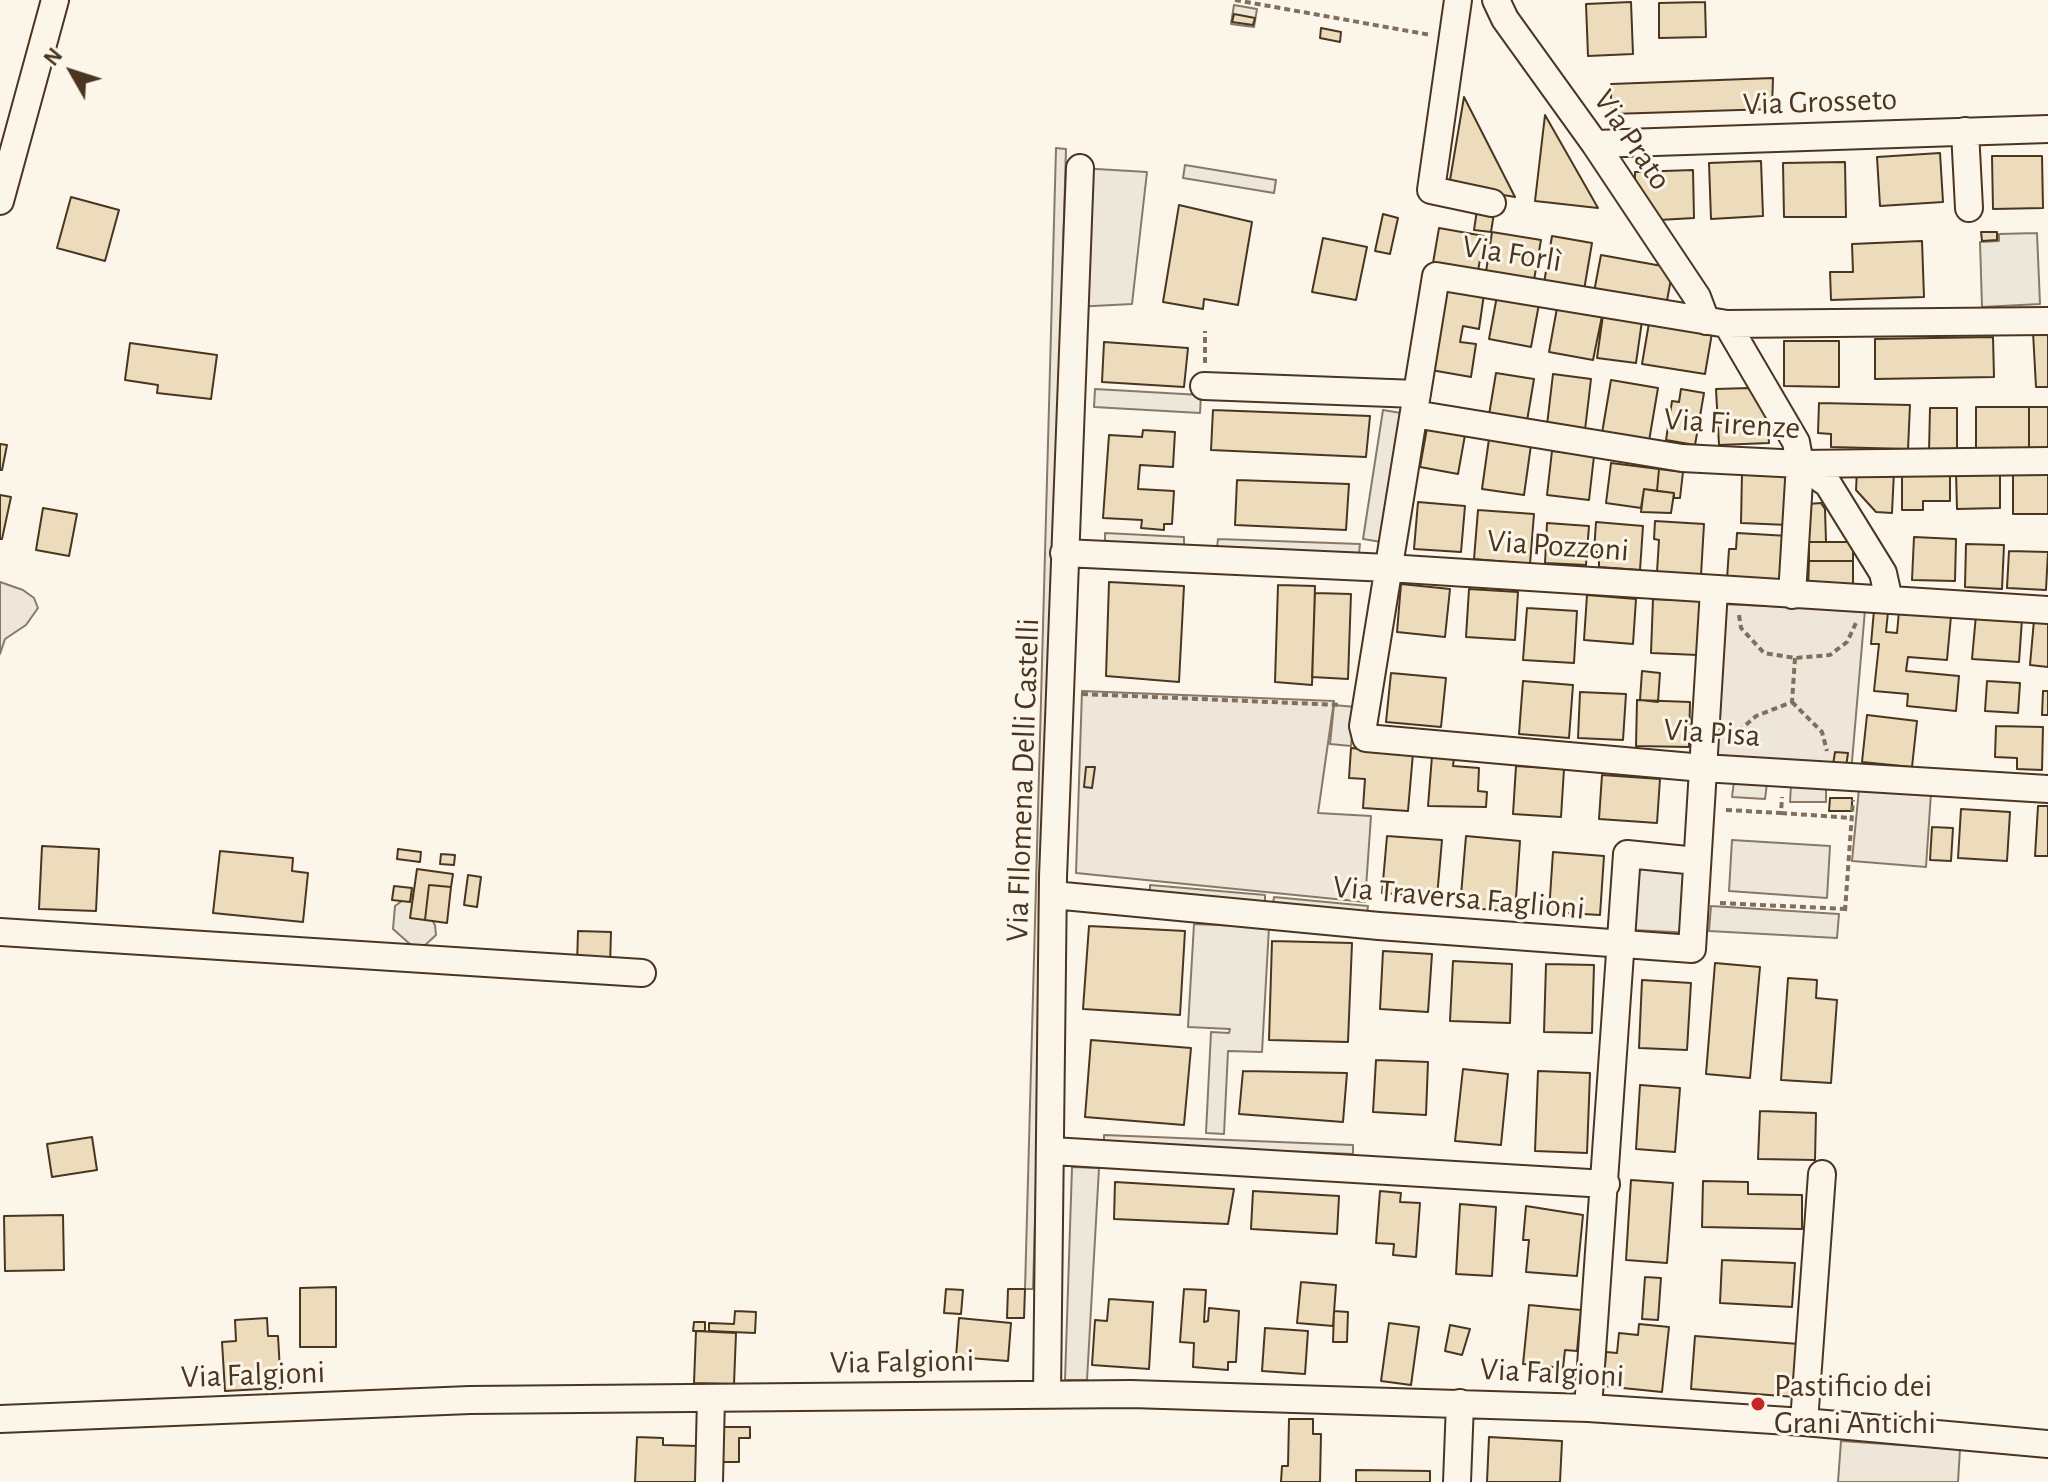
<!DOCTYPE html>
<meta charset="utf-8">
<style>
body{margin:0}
#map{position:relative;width:2048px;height:1482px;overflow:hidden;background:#fbf6e9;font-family:"Alegreya Sans",sans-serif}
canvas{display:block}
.north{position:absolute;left:32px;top:32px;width:80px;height:80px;-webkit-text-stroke:6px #fbf6e9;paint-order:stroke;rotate:309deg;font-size:22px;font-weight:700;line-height:32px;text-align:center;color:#4a3520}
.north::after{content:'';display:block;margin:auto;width:28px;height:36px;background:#4a3520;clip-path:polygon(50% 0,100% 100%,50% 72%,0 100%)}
</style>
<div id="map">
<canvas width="2048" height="1482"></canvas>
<div class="north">N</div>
</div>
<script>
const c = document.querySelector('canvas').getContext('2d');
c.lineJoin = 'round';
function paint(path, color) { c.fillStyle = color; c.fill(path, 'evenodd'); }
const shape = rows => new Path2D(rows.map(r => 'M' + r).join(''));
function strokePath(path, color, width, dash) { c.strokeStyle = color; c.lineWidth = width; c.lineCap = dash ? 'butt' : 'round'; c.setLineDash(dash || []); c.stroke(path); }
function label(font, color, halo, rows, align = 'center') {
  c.font = font + ' "Alegreya Sans",sans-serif'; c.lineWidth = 6; c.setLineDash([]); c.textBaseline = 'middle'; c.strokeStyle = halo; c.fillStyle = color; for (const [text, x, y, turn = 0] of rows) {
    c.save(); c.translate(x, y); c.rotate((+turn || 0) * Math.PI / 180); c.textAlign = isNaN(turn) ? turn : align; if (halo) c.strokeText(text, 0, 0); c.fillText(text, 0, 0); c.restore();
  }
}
const green = shape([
 [1234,5,1257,9,1254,27,1231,24,1234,5],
 [0,582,23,590,34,598,38,608,26,625,5,639,0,654,0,582],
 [1719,604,1865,610,1851,773,1711,765,1719,604],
 [1082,691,1334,701,1318,813,1371,816,1365,902,1076,873,1082,691],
 [1859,789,1931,793,1926,867,1852,861,1859,789],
 [1732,840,1830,846,1827,898,1729,891,1732,840],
 [410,895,417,895,435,925,436,935,422,948,411,945,393,929,395,906,410,895],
 [1841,1441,1960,1449,1958,1482,1838,1482,1841,1441]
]);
paint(green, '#ede6d9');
strokePath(green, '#887966', 2);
const parking = shape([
 [1056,148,1066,149,1033,1289,1025,1289,1056,148],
 [1185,165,1276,180,1274,193,1183,178,1185,165],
 [1080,168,1147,172,1132,304,1074,307,1080,168],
 [2037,233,2040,304,1982,307,1980,242,1999,241,1999,234,2037,233],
 [1095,389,1201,395,1200,413,1094,407,1095,389],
 [1383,410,1401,413,1381,542,1363,539,1383,410],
 [1105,533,1184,537,1184,547,1105,543,1105,533],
 [1218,539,1360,544,1359,553,1217,548,1218,539],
 [1334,705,1355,707,1351,746,1330,744,1334,705],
 [1734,781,1767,783,1765,799,1732,797,1734,781],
 [1791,785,1826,786,1826,802,1790,802,1791,785],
 [1637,865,1697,868,1693,933,1633,930,1637,865],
 [1150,885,1265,895,1265,904,1150,895,1150,885],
 [1274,897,1368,906,1367,913,1273,904,1274,897],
 [1711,906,1839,914,1837,938,1709,931,1711,906],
 [1194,924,1269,927,1262,1052,1228,1051,1224,1134,1206,1133,1211,1032,1229,1033,1230,1029,1188,1027,1194,924],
 [1104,1135,1353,1145,1353,1154,1104,1144,1104,1135],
 [1072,1167,1099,1168,1087,1380,1065,1380,1072,1167]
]);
paint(parking, '#ede7d9');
strokePath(parking, '#887966', 2);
const building = shape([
 [1631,2,1633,54,1588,56,1586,4,1631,2],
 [1705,2,1706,37,1659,38,1659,3,1705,2],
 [1234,14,1255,18,1253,25,1232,22,1234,14],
 [1321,28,1341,32,1340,42,1320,38,1321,28],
 [1773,78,1772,109,1611,114,1611,84,1773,78],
 [1464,97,1515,197,1449,186,1464,97],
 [1545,115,1598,208,1535,201,1545,115],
 [1940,153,1943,202,1880,206,1877,157,1940,153],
 [1992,156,2042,156,2043,208,1993,209,1992,156],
 [1761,161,1763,216,1711,219,1709,163,1761,161],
 [1845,162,1846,217,1784,217,1783,163,1845,162],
 [1693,170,1694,218,1659,220,1635,181,1635,172,1693,170],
 [71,197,119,210,105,261,57,248,71,197],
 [1179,205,1252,222,1238,305,1204,299,1203,309,1163,302,1179,205],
 [1477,210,1494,213,1491,232,1474,230,1477,210],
 [1383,214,1398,218,1390,254,1375,251,1383,214],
 [1439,228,1484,236,1478,271,1433,263,1439,228],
 [1492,232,1541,240,1534,280,1486,272,1492,232],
 [1981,232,1997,232,1997,240,1982,241,1981,232],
 [1552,236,1592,243,1584,290,1544,283,1552,236],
 [1323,238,1367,247,1356,300,1312,292,1323,238],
 [1922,241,1924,297,1831,300,1830,272,1853,272,1852,244,1922,241],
 [1601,255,1673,268,1666,306,1594,292,1601,255],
 [1445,288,1484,294,1479,329,1463,326,1460,342,1476,344,1471,377,1431,370,1445,288],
 [1497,296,1539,304,1531,347,1489,339,1497,296],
 [1557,308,1602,316,1593,360,1549,352,1557,308],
 [1603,315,1642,321,1636,363,1597,358,1603,315],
 [1649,323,1712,333,1705,374,1642,364,1649,323],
 [2033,332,2048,332,2048,387,2036,387,2033,332],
 [1993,337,1994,377,1875,379,1875,339,1993,337],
 [1784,341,1839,341,1839,387,1784,386,1784,341],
 [1104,342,1188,348,1184,387,1102,382,1104,342],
 [130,343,217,355,211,399,157,393,158,385,125,380,130,343],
 [1496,373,1534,379,1527,421,1489,415,1496,373],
 [1553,374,1591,379,1585,430,1547,425,1553,374],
 [1611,380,1658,388,1649,441,1602,433,1611,380],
 [1750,388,1767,414,1769,443,1719,445,1716,389,1750,388],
 [1681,389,1704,393,1695,445,1666,440,1672,401,1679,402,1681,389],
 [1819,403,1910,405,1908,449,1831,447,1831,434,1818,433,1819,403],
 [1976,407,2029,407,2029,448,1976,449,1976,407],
 [2029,407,2048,407,2048,448,2029,448,2029,407],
 [1930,408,1957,408,1957,452,1929,452,1930,408],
 [1213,410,1370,416,1366,457,1211,450,1213,410],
 [1427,428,1465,435,1458,474,1420,467,1427,428],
 [1143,430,1175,432,1173,467,1140,465,1138,489,1174,491,1172,524,1164,524,1164,530,1141,528,1142,520,1103,518,1109,435,1142,437,1143,430],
 [1489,439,1531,445,1524,495,1482,489,1489,439],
 [0,444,7,445,2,470,0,470,0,444],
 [1552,451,1594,456,1589,500,1547,495,1552,451],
 [1611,463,1659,469,1657,491,1644,489,1641,508,1606,503,1611,463],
 [1902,468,1950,468,1950,501,1923,501,1923,510,1902,510,1902,468],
 [1659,469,1683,472,1680,498,1674,498,1674,493,1657,491,1659,469],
 [1857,470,1894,471,1892,513,1876,512,1856,490,1857,470],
 [1956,472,2000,472,2000,508,1957,509,1956,472],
 [2013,472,2048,472,2048,514,2013,514,2013,472],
 [1742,473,1790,474,1788,525,1741,523,1742,473],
 [1237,480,1349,484,1346,530,1235,525,1237,480],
 [1644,489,1674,493,1671,513,1641,512,1644,489],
 [0,495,11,497,2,539,0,539,0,495],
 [1418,502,1465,506,1461,552,1414,549,1418,502],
 [1821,503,1825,509,1826,542,1809,542,1808,504,1821,503],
 [43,508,77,514,69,556,36,550,43,508],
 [1478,510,1534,514,1530,564,1474,559,1478,510],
 [1655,521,1704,524,1701,575,1657,572,1659,540,1654,539,1655,521],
 [1596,522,1643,526,1640,570,1599,567,1599,552,1594,552,1596,522],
 [1547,523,1589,526,1586,565,1545,563,1547,523],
 [1737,533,1788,536,1785,583,1727,579,1729,549,1736,549,1737,533],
 [1914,537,1956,539,1955,581,1912,580,1914,537],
 [1809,542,1853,542,1853,561,1809,561,1809,542],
 [1966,544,2004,545,2002,589,1965,587,1966,544],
 [2009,551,2048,552,2046,590,2007,588,2009,551],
 [1809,561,1853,561,1853,591,1808,590,1809,561],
 [1109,582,1184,586,1179,682,1106,676,1109,582],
 [1401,584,1450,589,1445,637,1397,632,1401,584],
 [1278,585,1315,586,1312,685,1275,682,1278,585],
 [1469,589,1518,592,1515,640,1466,637,1469,589],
 [1315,593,1351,594,1348,679,1312,677,1315,593],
 [1587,595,1636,599,1633,644,1584,640,1587,595],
 [1653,599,1700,601,1698,655,1651,653,1653,599],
 [1527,608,1577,611,1574,663,1523,660,1527,608],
 [1874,610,1888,612,1886,632,1897,633,1899,611,1951,616,1947,660,1908,657,1906,671,1959,676,1956,711,1907,706,1908,694,1874,691,1879,644,1871,644,1874,610],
 [1976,615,2022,619,2019,662,1972,659,1976,615],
 [2034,620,2048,621,2048,667,2030,665,2034,620],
 [1642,671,1660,673,1658,702,1640,700,1642,671],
 [1391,673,1446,678,1441,727,1386,722,1391,673],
 [1523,681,1573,685,1569,738,1519,734,1523,681],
 [1987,681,2020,683,2018,713,1985,711,1987,681],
 [2043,691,2048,691,2048,715,2042,715,2043,691],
 [1580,692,1626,694,1623,740,1578,738,1580,692],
 [1637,700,1690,702,1689,747,1636,746,1637,700],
 [1867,715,1917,721,1912,767,1862,762,1867,715],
 [1996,726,2043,727,2042,770,2017,769,2017,758,1995,757,1996,726],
 [1351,748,1413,753,1408,811,1363,808,1365,779,1349,778,1351,748],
 [1835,752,1848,753,1846,767,1833,765,1835,752],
 [1432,756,1454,758,1453,766,1479,768,1478,791,1487,792,1486,807,1428,806,1432,756],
 [1516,766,1564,769,1561,817,1513,814,1516,766],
 [1086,767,1095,767,1092,788,1084,787,1086,767],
 [1602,775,1660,779,1657,823,1599,819,1602,775],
 [1830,798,1852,798,1852,811,1829,811,1830,798],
 [2038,806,2048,806,2048,856,2035,856,2038,806],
 [1961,809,2010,812,2007,861,1958,858,1961,809],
 [1932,827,1953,828,1951,861,1930,860,1932,827],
 [1387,836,1442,840,1437,897,1382,893,1387,836],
 [1466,836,1520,841,1515,912,1460,907,1466,836],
 [42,846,99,849,96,911,39,909,42,846],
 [398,849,421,852,420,862,397,859,398,849],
 [220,851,293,858,292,871,308,873,303,922,213,913,220,851],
 [1553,852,1604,856,1600,915,1549,912,1553,852],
 [441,854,455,855,454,865,440,864,441,854],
 [417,869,453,874,451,887,429,885,425,920,410,918,417,869],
 [468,875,481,877,477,907,464,905,468,875],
 [429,885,451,887,447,923,425,920,429,885],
 [394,886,412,888,410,902,392,900,394,886],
 [1089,926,1185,931,1180,1015,1083,1009,1089,926],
 [578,931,611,932,610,966,577,965,578,931],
 [1272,941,1352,943,1348,1042,1269,1040,1272,941],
 [1383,951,1432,954,1428,1012,1380,1009,1383,951],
 [1453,961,1512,964,1510,1023,1450,1021,1453,961],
 [1715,963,1760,967,1750,1078,1706,1074,1715,963],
 [1546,964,1594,965,1592,1033,1544,1032,1546,964],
 [1788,978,1817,980,1816,998,1837,1000,1831,1083,1781,1080,1788,978],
 [1642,980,1691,983,1687,1050,1639,1048,1642,980],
 [1091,1040,1191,1048,1184,1125,1085,1117,1091,1040],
 [1376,1060,1428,1062,1426,1115,1373,1112,1376,1060],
 [1463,1069,1508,1074,1501,1145,1455,1141,1463,1069],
 [1243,1071,1347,1073,1343,1122,1239,1114,1243,1071],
 [1538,1071,1590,1073,1587,1153,1535,1151,1538,1071],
 [1640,1085,1680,1088,1675,1152,1636,1149,1640,1085],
 [1760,1111,1816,1113,1815,1160,1758,1159,1760,1111],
 [92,1137,97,1170,52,1177,47,1144,92,1137],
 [1631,1180,1673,1183,1667,1263,1626,1260,1631,1180],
 [1703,1181,1748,1182,1748,1194,1802,1195,1802,1229,1702,1227,1703,1181],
 [1115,1182,1234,1189,1228,1224,1114,1219,1115,1182],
 [1253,1191,1339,1196,1337,1234,1251,1229,1253,1191],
 [1380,1191,1401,1193,1400,1202,1420,1203,1416,1257,1393,1255,1394,1244,1376,1243,1380,1191],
 [1460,1204,1496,1207,1492,1276,1456,1274,1460,1204],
 [1526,1206,1583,1215,1577,1276,1526,1272,1529,1240,1523,1240,1526,1206],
 [63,1215,64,1270,5,1271,4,1216,63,1215],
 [1722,1260,1795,1263,1792,1307,1720,1303,1722,1260],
 [1645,1277,1661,1278,1658,1320,1642,1319,1645,1277],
 [1301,1282,1336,1285,1333,1326,1297,1323,1301,1282],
 [336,1287,336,1347,300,1347,300,1288,336,1287],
 [946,1289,963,1290,961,1314,944,1313,946,1289],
 [1008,1289,1025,1289,1024,1318,1007,1318,1008,1289],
 [1184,1289,1206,1290,1204,1322,1208,1321,1209,1308,1239,1311,1236,1362,1228,1362,1228,1370,1193,1367,1194,1343,1180,1342,1184,1289],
 [1109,1299,1153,1302,1149,1369,1092,1365,1095,1320,1107,1321,1109,1299],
 [1529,1305,1581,1310,1577,1351,1565,1350,1563,1368,1523,1364,1529,1305],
 [735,1311,756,1312,755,1333,709,1331,709,1323,734,1324,735,1311],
 [1334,1311,1348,1312,1347,1342,1333,1342,1334,1311],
 [267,1318,268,1336,278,1336,281,1388,225,1391,222,1342,236,1341,235,1320,267,1318],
 [959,1318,1011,1323,1008,1361,956,1357,959,1318],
 [694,1322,705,1322,705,1331,693,1331,694,1322],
 [1389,1323,1419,1327,1411,1385,1381,1381,1389,1323],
 [1639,1324,1669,1327,1662,1392,1603,1386,1606,1352,1617,1353,1619,1333,1638,1335,1639,1324],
 [1450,1325,1470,1329,1462,1355,1445,1351,1450,1325],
 [1265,1328,1308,1331,1305,1374,1262,1371,1265,1328],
 [696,1331,736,1333,734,1384,694,1383,696,1331],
 [1695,1336,1799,1344,1795,1397,1691,1389,1695,1336],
 [1289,1419,1313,1419,1313,1434,1321,1434,1320,1482,1281,1482,1282,1466,1288,1466,1289,1419],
 [717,1427,750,1427,750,1438,739,1438,739,1462,716,1462,717,1427],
 [637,1437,663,1438,663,1445,698,1446,696,1482,635,1482,637,1437],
 [1489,1437,1562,1441,1560,1482,1487,1482,1489,1437],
 [1356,1470,1430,1471,1430,1482,1356,1482,1356,1470]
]);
paint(building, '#ecdcbc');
strokePath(building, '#4a3520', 2);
const minor = shape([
 [1458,0,1431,190,1492,203],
 [1496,0,1505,19,1595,144,1697,297,1706,321],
 [1965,131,1969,208],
 [1595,144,2048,129],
 [0,201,55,0],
 [2048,321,1727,324,1436,276,1363,726,1366,738,1703,768,2048,789],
 [1727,324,1796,442,1800,464,1792,595],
 [1204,386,1417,394],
 [1414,414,1682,458,1800,464,2048,461],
 [1800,464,1828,484,1883,573,1889,600],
 [1064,553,1388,568,2048,610],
 [1053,895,1379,926,1692,949,1714,590],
 [0,932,642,973],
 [1052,1151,1606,1184],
 [1047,1394,1053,877,1080,168],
 [1588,1408,1627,854,1697,861],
 [0,1419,470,1400,1131,1394,1588,1408,1804,1422,2048,1444],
 [1804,1422,1822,1174],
 [709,1482,711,1398],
 [1457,1482,1460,1403]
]);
strokePath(minor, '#4a3520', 30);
strokePath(shape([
 [1235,0,1431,35],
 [1205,363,1205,331],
 [1739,615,1741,628,1764,653,1795,658,1830,655,1847,642,1856,623],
 [1082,694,1341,705],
 [1792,702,1822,732,1827,751],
 [1731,738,1756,716,1792,702,1795,658],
 [1726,810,1781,813,1782,797],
 [1781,813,1852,818],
 [1720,903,1846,909],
 [1845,911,1853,800]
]), '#7f6f5c', 4, [6, 4]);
strokePath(minor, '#fbf6e9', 26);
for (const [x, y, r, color] of [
 [1758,1404,8,"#c62828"]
]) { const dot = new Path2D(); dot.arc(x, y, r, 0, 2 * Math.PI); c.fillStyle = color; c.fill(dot); strokePath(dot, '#fbf6e9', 3); }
label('32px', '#4a3520', '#fbf6e9', [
 ["Via Grosseto",1820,102,-2],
 ["Via Prato",1632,140,56],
 ["Via Forlì",1512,254,9],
 ["Via Firenze",1732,424,4],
 ["Via Pozzoni",1558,546,4],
 ["Via Pisa",1712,733,4],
 ["Via FIlomena Delli Castelli",1023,780,-88],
 ["Via Traversa Faglioni",1459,898,5],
 ["Via Falgioni",902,1362,-1],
 ["Via Falgioni",1552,1373,3],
 ["Via Falgioni",253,1375,-2]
]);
label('32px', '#4a3520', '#fbf6e9', [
 ["Pastificio dei",1774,1386],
 ["Grani Antichi",1774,1423]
], 'left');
</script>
